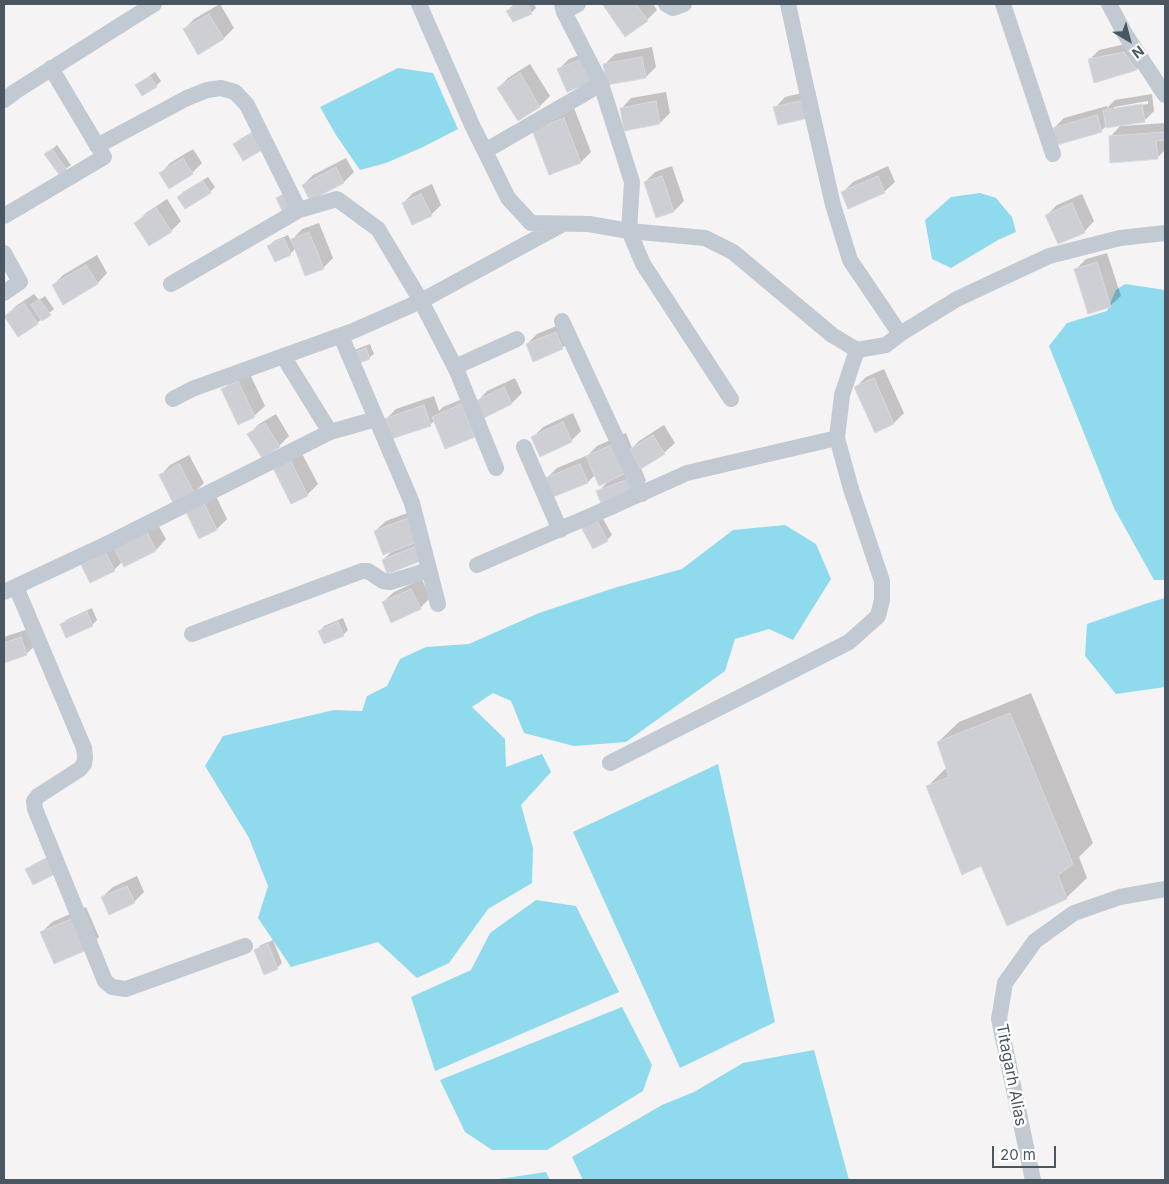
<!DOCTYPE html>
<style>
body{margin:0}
#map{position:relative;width:1169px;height:1184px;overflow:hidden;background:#f5f3f3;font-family:Inter,sans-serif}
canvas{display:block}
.frame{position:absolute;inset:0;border:5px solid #4a5661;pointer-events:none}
.north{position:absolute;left:1104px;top:15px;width:50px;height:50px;-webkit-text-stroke:4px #fff;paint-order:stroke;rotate:143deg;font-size:14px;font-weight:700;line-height:20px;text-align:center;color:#4a5661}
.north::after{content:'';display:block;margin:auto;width:18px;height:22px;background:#4a5661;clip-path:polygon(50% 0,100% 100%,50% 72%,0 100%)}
.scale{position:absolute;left:992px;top:1146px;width:64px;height:22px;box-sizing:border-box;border:2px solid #4a5661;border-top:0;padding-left:6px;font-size:15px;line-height:18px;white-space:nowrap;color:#4a5661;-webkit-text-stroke:4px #fff;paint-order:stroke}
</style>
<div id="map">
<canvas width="1169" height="1184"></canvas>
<div class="frame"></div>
<div class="north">N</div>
<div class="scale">20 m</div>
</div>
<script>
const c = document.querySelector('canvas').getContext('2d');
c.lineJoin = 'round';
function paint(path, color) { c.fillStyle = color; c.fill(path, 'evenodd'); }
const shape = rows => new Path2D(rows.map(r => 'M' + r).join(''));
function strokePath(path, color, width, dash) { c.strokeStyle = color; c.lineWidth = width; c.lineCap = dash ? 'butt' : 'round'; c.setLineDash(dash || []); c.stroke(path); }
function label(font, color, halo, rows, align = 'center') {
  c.font = font + ' Inter,sans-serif'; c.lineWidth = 5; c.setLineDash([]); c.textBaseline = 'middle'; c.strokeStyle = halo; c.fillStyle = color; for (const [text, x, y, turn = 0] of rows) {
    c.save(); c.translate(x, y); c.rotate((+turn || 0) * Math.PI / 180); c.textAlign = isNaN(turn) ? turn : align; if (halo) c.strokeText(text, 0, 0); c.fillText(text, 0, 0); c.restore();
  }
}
paint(shape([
 [398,68,433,73,458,129,423,147,386,163,360,170,336,135,320,107],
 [980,193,996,198,1012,217,1016,232,998,240,951,268,932,259,925,220,951,197],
 [1125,284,1165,290,1165,580,1154,580,1114,508,1049,346,1067,323,1107,311,1116,290],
 [785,525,816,544,831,579,793,640,769,629,735,639,725,671,626,742,574,746,524,733,511,701,493,693,472,707,505,739,506,767,542,754,551,772,521,805,533,848,532,883,488,909,449,963,417,978,378,942,291,967,258,918,268,886,249,838,205,766,223,736,334,710,362,711,367,696,387,686,400,659,426,647,469,644,539,613,614,588,682,569,733,530],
 [1165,598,1165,687,1116,694,1085,656,1087,624,1148,603],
 [718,764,775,1022,680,1068,573,832],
 [536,900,576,906,619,992,435,1071,411,997,471,970,490,933],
 [622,1007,652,1065,643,1091,547,1150,492,1150,465,1132,440,1080],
 [814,1050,849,1180,583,1180,572,1157,662,1105,694,1092,743,1063],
 [546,1172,550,1180,493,1180]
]), '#90daee');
paint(shape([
 [220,4,234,28,224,38,198,54,184,29,194,19],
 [517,4,534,4,536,8,531,13,507,11,512,6],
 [606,4,653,4,657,10,647,20,604,5],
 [1134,42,1147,59,1137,69,1095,81,1089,60,1099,50],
 [652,47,656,67,646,77,605,64,615,54],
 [592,50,601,71,559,69,569,59],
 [530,64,550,96,540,106,518,120,498,88,508,78],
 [155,72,161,81,156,86,137,85,142,81],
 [815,90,818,106,775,108,785,97],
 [666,92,670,113,660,123,621,109,631,98],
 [1152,94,1154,111,1144,121,1107,125,1101,131,1054,128,1064,118,1107,106,1107,108,1115,100],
 [1148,101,1148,104,1114,109,1114,107],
 [574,108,591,152,581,162,550,174,533,130],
 [1165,123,1165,156,1164,151,1157,158,1110,137,1122,124,1122,126],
 [259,128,268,144,235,144,240,139],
 [57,145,71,165,66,169,46,154],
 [193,149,202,163,192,173,160,174,170,163],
 [346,158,354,172,344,182,303,185,313,175],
 [672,166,684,201,674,211,645,182,655,172],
 [888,166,895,182,884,192,843,192,853,182],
 [208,177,215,187,210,192,179,197,183,192],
 [432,184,441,205,431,215,403,203,413,193],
 [1082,194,1094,221,1084,232,1047,215,1057,205],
 [167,199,181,221,171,231,136,223,146,213],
 [319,223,333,258,323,268,296,248,290,254,269,246,274,241,288,235,291,241,302,229],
 [1107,253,1121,296,1110,306,1076,269,1086,259],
 [97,255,107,273,97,284,53,285,63,275],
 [34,294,39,300,45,296,54,309,37,323,6,316,16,306],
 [566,322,573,338,562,348,527,344,537,334],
 [370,344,374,354,369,358,353,364,354,350],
 [884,369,904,413,894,423,856,387,866,377],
 [249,372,265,406,254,416,223,390,233,379],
 [515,378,522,393,512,403,484,416,477,402,487,391],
 [472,395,474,436,434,421,430,425,386,419,396,409,434,396,439,411,443,407],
 [573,413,581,431,571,441,533,437,543,427],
 [276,414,289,436,279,446,249,434,259,424],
 [664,425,675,443,664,453,641,468,646,481,636,491,598,492,610,479,595,475,588,482,547,478,557,468,588,455,597,446,626,433,632,448,639,441],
 [636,463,640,469,624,475],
 [299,448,318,484,307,495,292,503,274,466],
 [189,455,204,483,194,493,160,476,170,465],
 [215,494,227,519,217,529,200,537,188,512],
 [418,509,431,550,383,560,393,550,375,531,386,521],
 [601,515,612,535,607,540,588,523],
 [156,521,166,539,156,550,124,565,122,562,114,570,83,565],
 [422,579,430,598,420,608,383,602,394,592],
 [92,608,97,620,92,625,62,625,66,620],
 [343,618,348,630,343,635,320,631,324,626],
 [31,628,37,644,26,654,4,662,4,637],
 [1031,693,1093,843,1079,857,1087,878,1066,898,982,865,927,787,947,767,938,742,959,722],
 [52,855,59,869,27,869,32,865],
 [137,876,144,892,134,902,102,897,113,887],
 [86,907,99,937,88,947,42,932,52,922],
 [273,940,282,963,277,968,256,950,261,945]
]), '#0003');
const building = shape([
 [519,4,528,4,532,14,513,22,506,11,519,4],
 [604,4,636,4,648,21,625,37,603,5,604,4],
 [209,14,224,39,198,55,183,29,209,14],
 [1124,52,1137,70,1094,83,1088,59,1124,52],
 [642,57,646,78,607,85,603,64,642,57],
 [582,59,592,82,567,92,557,69,582,59],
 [520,73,540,107,518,121,497,88,520,73],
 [150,76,157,87,142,96,135,85,150,76],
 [805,100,809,118,778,125,773,107,805,100],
 [656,101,660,124,624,131,620,108,656,101],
 [1142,104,1145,122,1106,128,1103,110,1142,104],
 [1097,115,1102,132,1057,145,1053,128,1097,115],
 [564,118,581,163,549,175,532,130,564,118],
 [254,132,264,149,243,161,233,144,254,132],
 [1165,132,1165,140,1156,141,1158,159,1110,163,1109,136,1165,132],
 [52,149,67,170,60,176,44,154,52,149],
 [183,158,193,174,169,189,159,173,183,158],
 [336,167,344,183,310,201,302,185,336,167],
 [662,176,674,212,656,218,644,182,662,176],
 [878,176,885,193,848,209,841,192,878,176],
 [203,181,211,193,185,209,177,197,203,181],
 [285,193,293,210,284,215,276,198,285,193],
 [421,194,432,216,412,225,402,203,421,194],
 [1072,203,1085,233,1058,244,1045,215,1072,203],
 [156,208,172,232,149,246,134,223,156,208],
 [309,232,324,269,305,276,291,239,309,232],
 [284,238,291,255,275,262,267,246,284,238],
 [1097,262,1111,307,1088,314,1074,269,1097,262],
 [86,265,98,284,63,305,52,285,86,265],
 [39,299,51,315,42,321,31,305,39,299],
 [24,303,38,324,18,337,4,316,24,303],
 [556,332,563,349,533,362,526,344,556,332],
 [366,348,370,359,352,366,348,355,366,348],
 [874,378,894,424,875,433,854,387,874,378],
 [238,381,255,417,238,425,221,389,238,381],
 [504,387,512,404,484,418,476,401,504,387],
 [461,404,475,437,445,449,432,417,461,404],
 [424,405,431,426,391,439,384,419,424,405],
 [563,422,572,442,540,457,531,437,563,422],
 [265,423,280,447,262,458,247,434,265,423],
 [653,435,665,454,639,470,627,451,653,435],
 [616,443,628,472,599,486,586,456,616,443],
 [289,457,308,496,291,504,272,466,289,457],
 [179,464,195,494,174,505,159,475,179,464],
 [580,464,588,483,553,497,545,478,580,464],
 [631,478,637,492,602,506,596,491,631,478],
 [204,503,217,530,199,539,186,512,204,503],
 [408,518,417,542,383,555,374,531,408,518],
 [596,519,608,541,593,549,581,527,596,519],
 [146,530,156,551,124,567,113,546,146,530],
 [416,546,421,561,387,574,382,560,416,546],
 [106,553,115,571,90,583,81,565,106,553],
 [411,589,421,609,391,623,382,602,411,589],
 [87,612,93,626,66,638,60,624,87,612],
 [338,622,344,636,324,644,318,631,338,622],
 [21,637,27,655,4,663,4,643,21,637],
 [1010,713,1073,864,1058,875,1067,899,1007,926,981,866,962,875,926,786,949,777,937,742,1010,713],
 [47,859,55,874,33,885,25,869,47,859],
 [127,886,135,903,109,915,101,897,127,886],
 [76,917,89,949,54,964,40,932,76,917],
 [268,944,278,969,264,975,254,950,268,944]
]);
paint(building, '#cdcfd5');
strokePath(building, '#d7d9de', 1);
strokePath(shape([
 [419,4,472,125,508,198,531,223,589,224,629,231,705,238,733,252,832,335,857,350,886,345,900,334,957,299,1049,256,1120,238,1165,233],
 [562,4,564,12,601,84,632,182,629,231,643,264,731,399],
 [666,4,673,8,684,4],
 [788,4,804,78,833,205,850,260,900,334],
 [1003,4,1053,154],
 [1109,4,1125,34,1165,95],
 [564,12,578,4],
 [4,100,16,91,154,4],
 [97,146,187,98,207,90,221,88,235,92,247,105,299,210],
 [485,151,601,84],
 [4,216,104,157,51,68],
 [4,253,20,282,4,293],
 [171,284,299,210,337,199,378,229,421,301,563,224],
 [562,321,642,494],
 [341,336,412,503,438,604],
 [455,367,517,339],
 [173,399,192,389,353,331,421,301,457,371,496,468],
 [330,432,376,419],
 [524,447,560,530],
 [477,565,611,507,687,473,837,438],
 [16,587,84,748,85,757,84,764,80,769,38,796,34,801,35,809,105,981,112,987,126,989,245,946],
 [4,592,109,543,330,432,283,356],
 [192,634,362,571,368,571,383,581,390,582,429,570],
 [610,763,849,642,878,616,882,600,882,581,851,489,837,438,842,395,857,350],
 [1033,1180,999,1019,1005,983,1035,941,1074,913,1120,897,1165,889]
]), '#c1cad2', 16);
label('16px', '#4a5661', '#fff', [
 ["Titagarh Alias",1011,1075,79]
]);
</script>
